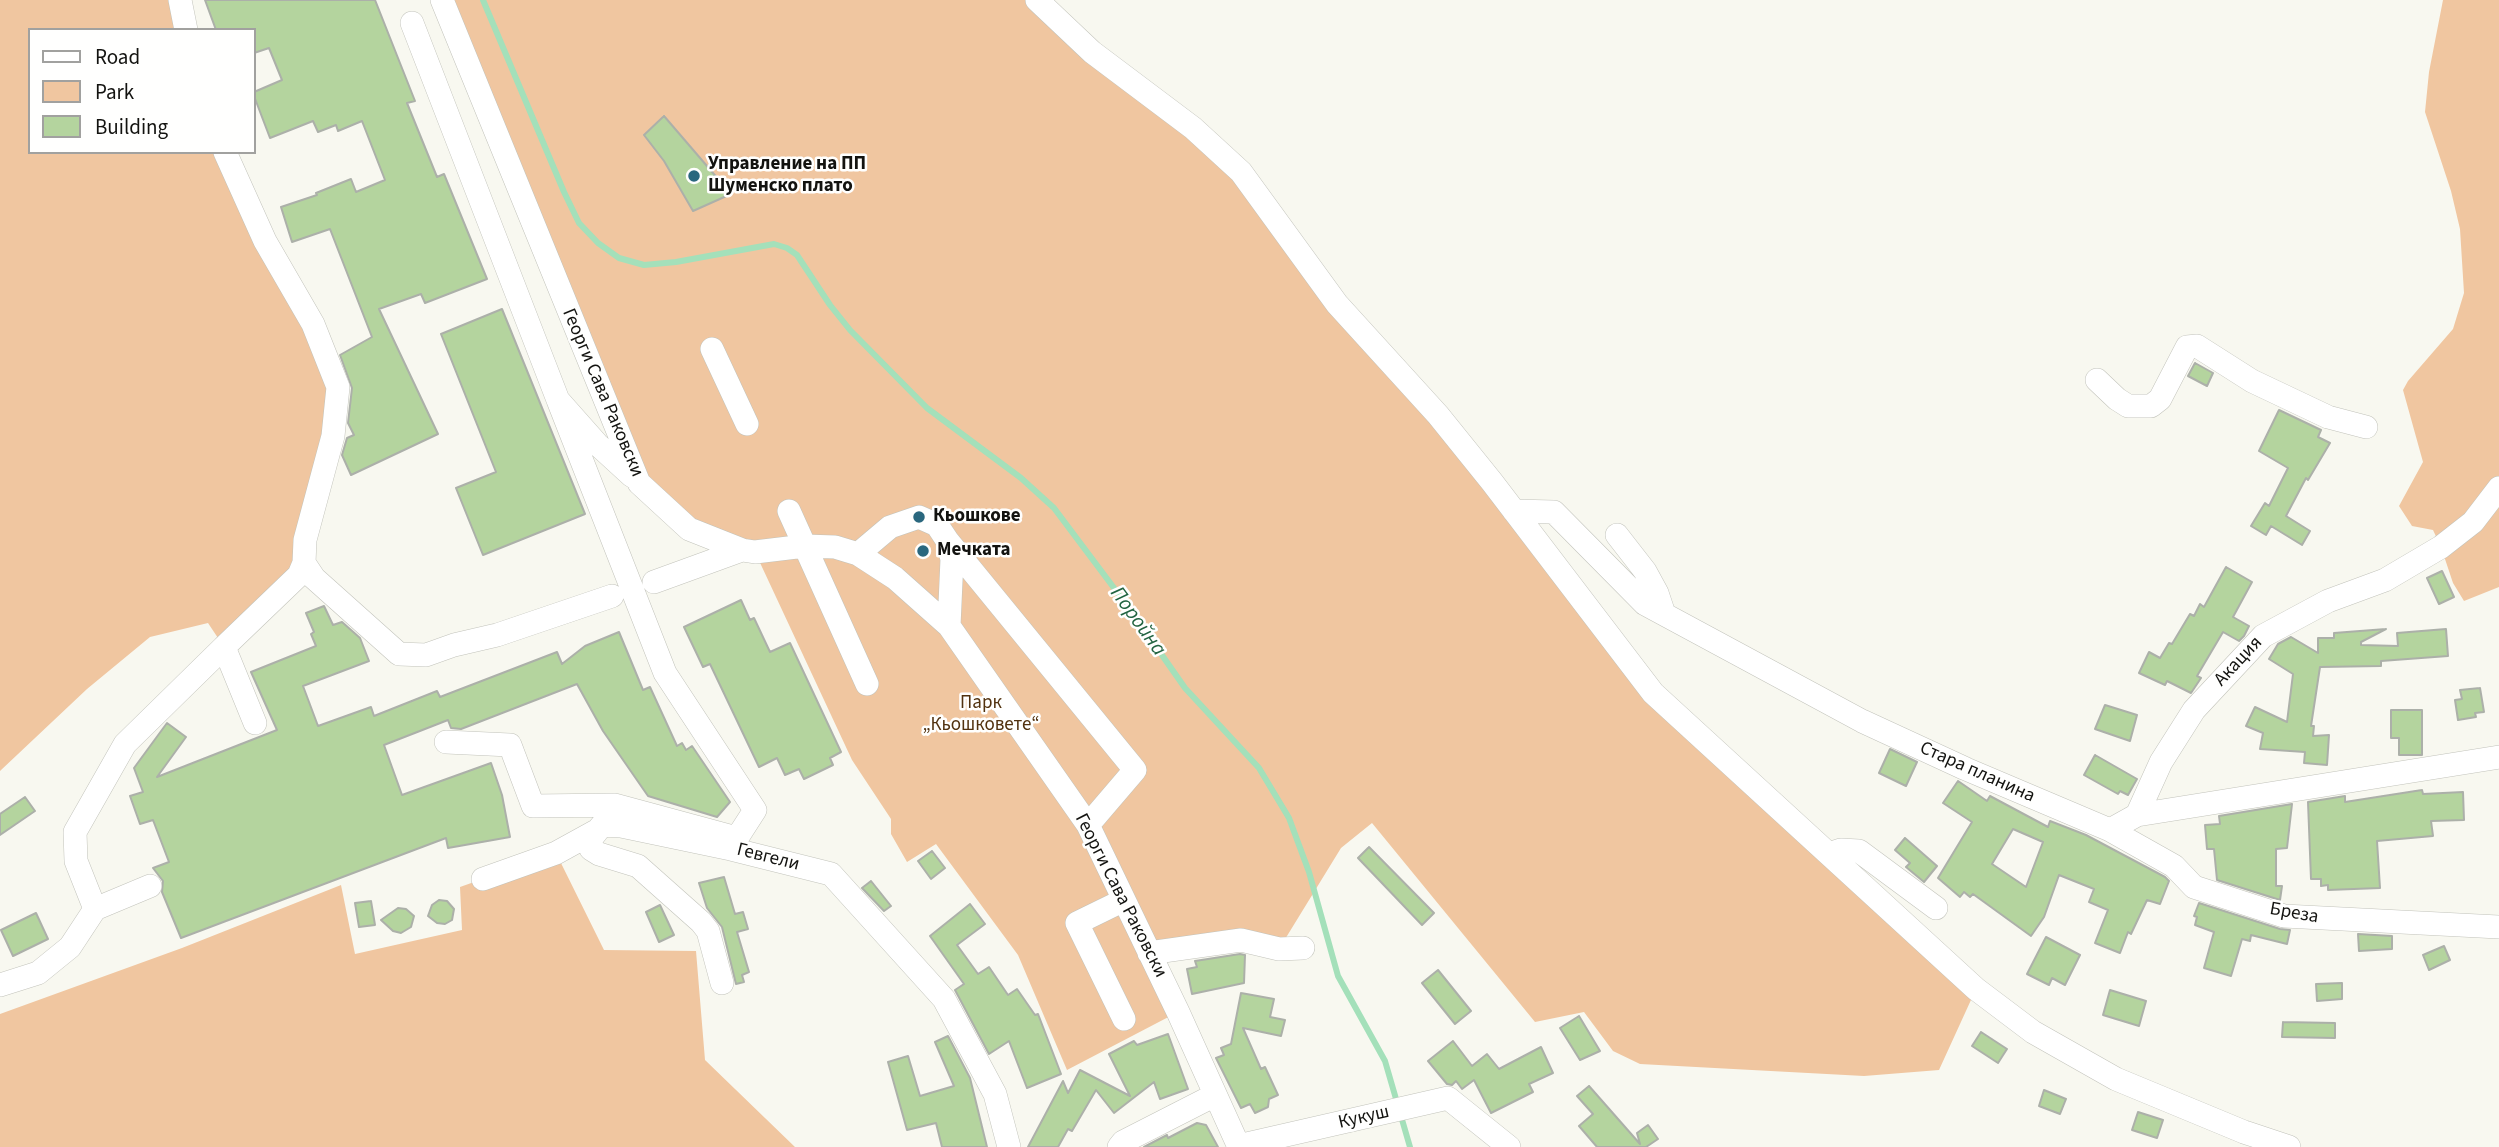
<!DOCTYPE html>
<meta charset="utf-8">
<style>
body{margin:0}
#map{position:relative;width:2499px;height:1147px;overflow:hidden;background:#f8f8f0;font-family:"Source Sans 3",sans-serif}
canvas{display:block}
.legend{position:absolute;left:28px;top:28px;width:228px;height:126px;box-sizing:border-box;background:#fffffe;border:2px solid #a1a19f;margin:0;padding:9px 12px;list-style:none;font-size:21px;color:#131310}
.legend li{display:flex;align-items:center;gap:14px;height:35px}
.legend b{width:35px;border:2px solid #a1a19f}
</style>
<div id="map">
<canvas width="2499" height="1147"></canvas>
<ul class="legend">
<li><b style="height:9px;background:#fff"></b>Road</li>
<li><b style="height:19px;background:#f0c6a0"></b>Park</li>
<li><b style="height:19px;background:#b4d49e"></b>Building</li>
</ul>
</div>
<script>
const c = document.querySelector('canvas').getContext('2d');
c.lineJoin = 'round';
function paint(path, color) { c.fillStyle = color; c.fill(path, 'evenodd'); }
const shape = rows => new Path2D(rows.map(r => 'M' + r).join(''));
function strokePath(path, color, width, dash) { c.strokeStyle = color; c.lineWidth = width; c.lineCap = dash ? 'butt' : 'round'; c.setLineDash(dash || []); c.stroke(path); }
function label(font, color, halo, rows, align = 'center') {
  c.font = font + ' "Source Sans 3",sans-serif'; c.lineWidth = 5; c.setLineDash([]); c.textBaseline = 'middle'; c.strokeStyle = halo; c.fillStyle = color; for (const [text, x, y, turn = 0] of rows) {
    c.save(); c.translate(x, y); c.rotate((+turn || 0) * Math.PI / 180); c.textAlign = isNaN(turn) ? turn : align; if (halo) c.strokeText(text, 0, 0); c.fillText(text, 0, 0); c.restore();
  }
}
paint(shape([
 [0,0,180,0,186,30,30,30,30,152,225,152,338,387,304,563,224,647,208,623,150,637,87,689,0,771],
 [442,0,1038,0,1193,128,1653,693,1976,989,1939,1070,1864,1076,1640,1064,1613,1051,1584,1012,1535,1022,1372,823,1341,848,1279,949,1150,953,1178,1012,1067,1070,1018,955,936,844,907,862,891,834,891,819,852,760,755,552,742,550,639,483],
 [2443,0,2499,0,2499,587,2464,601,2453,583,2441,547,2433,530,2412,526,2399,506,2423,462,2403,390,2408,381,2453,329,2464,293,2460,229,2451,191,2425,112,2429,72],
 [556,853,604,950,696,951,705,1060,795,1147,0,1147,0,1014,182,948,341,885,355,954,462,930,460,887]
]), '#f0c6a0');
strokePath(shape([
 [483,0,564,192,579,223,598,243,619,258,644,265,676,262,774,244,787,248,797,255,830,305,850,330,927,408,1021,478,1054,508,1129,608,1185,688,1259,768,1289,818,1309,872,1338,976,1385,1061,1410,1147]
]), '#a4e0ba', 6);
const building = shape([
 [205,0,375,0,415,101,407,103,437,177,444,174,487,279,425,303,421,294,379,309,438,434,351,475,342,455,347,438,354,435,348,423,352,388,340,355,372,337,330,229,292,242,281,207,317,195,316,193,351,179,356,192,385,180,362,121,338,131,336,125,318,132,313,121,270,138,254,96,254,92,282,80,269,48,254,53,254,30,216,30,205,0],
 [664,116,731,194,693,211,664,161,644,135,664,116],
 [502,309,585,514,483,555,456,488,496,472,441,334,502,309],
 [2195,363,2213,373,2207,386,2188,376,2195,363],
 [2279,410,2321,430,2318,437,2330,443,2308,480,2306,478,2286,516,2310,531,2302,545,2271,526,2266,535,2251,526,2265,503,2269,506,2288,468,2259,451,2279,410],
 [2226,567,2252,582,2233,617,2249,626,2244,636,2239,641,2223,632,2197,676,2201,678,2191,693,2167,681,2165,685,2139,673,2149,652,2160,658,2169,643,2172,644,2190,614,2194,616,2200,604,2204,607,2226,567],
 [2442,571,2454,597,2439,604,2427,578,2442,571],
 [741,600,750,620,754,618,770,652,790,643,841,752,830,758,833,765,804,779,799,769,785,775,777,758,759,767,710,664,703,667,684,627,741,600],
 [324,606,333,625,342,622,360,638,369,661,303,686,318,726,371,707,374,716,437,691,440,697,557,652,562,664,585,646,619,632,643,690,650,687,677,746,682,743,686,750,692,746,730,802,717,817,648,796,603,731,577,684,461,729,451,728,448,720,384,745,402,795,491,763,502,795,510,837,448,848,446,838,181,938,162,892,163,881,153,868,169,862,153,820,140,824,130,796,143,792,134,768,167,723,186,737,157,777,277,730,251,672,316,646,311,634,314,632,306,613,324,606],
 [2386,629,2361,642,2361,645,2398,646,2397,633,2446,629,2448,656,2381,661,2381,666,2320,667,2311,726,2314,726,2313,736,2329,735,2327,765,2304,763,2305,752,2260,749,2263,733,2246,726,2255,707,2287,722,2293,674,2269,659,2278,644,2291,637,2318,653,2318,638,2334,638,2334,633,2386,629],
 [2480,688,2484,712,2475,713,2476,717,2458,720,2455,700,2462,699,2460,690,2480,688],
 [2105,705,2137,715,2130,741,2095,729,2105,705],
 [2391,710,2422,710,2422,755,2399,755,2399,738,2391,738,2391,710],
 [1890,749,1917,762,1906,786,1879,773,1890,749],
 [2095,755,2137,779,2128,795,2120,791,2118,794,2084,775,2095,755],
 [1958,781,1987,801,1990,796,2048,827,2050,821,2086,835,2165,877,2169,881,2160,904,2147,900,2131,934,2128,932,2120,953,2095,943,2108,910,2089,902,2094,889,2059,875,2044,917,2031,936,1973,894,1970,897,1964,892,1960,897,1938,878,1972,822,1943,803,1958,781],
 [2013,829,2043,842,2026,887,1992,864,2013,829],
 [2422,790,2423,794,2463,792,2464,820,2431,821,2433,836,2377,841,2380,888,2328,890,2328,885,2321,886,2321,879,2311,879,2308,802,2345,796,2345,802,2422,790],
 [25,797,35,811,0,835,0,814,25,797],
 [2292,804,2287,848,2276,849,2276,886,2282,886,2280,900,2217,880,2214,849,2207,849,2205,825,2220,824,2219,816,2292,804],
 [1905,838,1937,866,1924,882,1906,867,1910,863,1895,850,1905,838],
 [1369,847,1434,913,1422,925,1358,858,1369,847],
 [932,851,945,868,931,879,918,861,932,851],
 [724,877,735,914,743,912,748,929,737,932,749,972,742,975,744,982,736,984,722,927,707,908,699,883,724,877],
 [871,881,891,906,884,911,862,888,871,881],
 [439,900,447,901,454,909,452,920,445,924,437,923,428,916,432,905,439,900],
 [371,901,375,925,359,927,355,903,371,901],
 [2199,903,2280,929,2290,930,2287,944,2251,935,2250,941,2242,939,2231,976,2204,968,2214,932,2195,925,2197,917,2194,916,2199,903],
 [970,904,985,924,957,945,978,974,989,967,1008,995,1017,989,1035,1015,1038,1014,1061,1074,1027,1088,1009,1041,989,1054,955,990,964,984,930,936,970,904],
 [660,905,674,935,659,942,646,912,660,905],
 [398,908,406,909,414,916,411,927,401,933,393,931,381,920,398,908],
 [36,913,48,939,13,956,1,930,36,913],
 [2358,934,2392,936,2392,949,2359,951,2358,934],
 [2046,937,2080,955,2065,985,2052,978,2049,985,2027,974,2046,937],
 [2444,946,2450,960,2429,970,2423,955,2444,946],
 [1240,954,1245,955,1244,983,1192,994,1187,969,1197,967,1195,961,1240,954],
 [1438,970,1471,1011,1455,1024,1422,983,1438,970],
 [2342,983,2342,999,2317,1001,2316,984,2342,983],
 [2110,990,2146,1001,2139,1026,2103,1015,2110,990],
 [1241,993,1274,999,1270,1017,1285,1020,1281,1036,1243,1028,1261,1069,1265,1067,1278,1095,1269,1099,1268,1107,1255,1113,1250,1104,1241,1108,1216,1058,1224,1055,1221,1048,1231,1044,1241,993],
 [1579,1016,1600,1051,1580,1060,1560,1028,1579,1016],
 [2283,1022,2335,1023,2335,1038,2282,1037,2283,1022],
 [1981,1032,2007,1049,1998,1063,1972,1046,1981,1032],
 [1168,1034,1188,1089,1160,1099,1154,1082,1114,1113,1096,1090,1072,1131,1068,1129,1058,1147,1028,1147,1063,1081,1068,1093,1080,1070,1130,1096,1109,1054,1134,1041,1137,1045,1168,1034],
 [948,1036,970,1078,987,1147,942,1147,936,1123,907,1130,888,1062,908,1056,920,1096,954,1086,935,1042,948,1036],
 [1453,1041,1472,1066,1487,1054,1499,1069,1541,1047,1553,1073,1529,1084,1533,1092,1491,1113,1474,1080,1462,1089,1456,1081,1452,1085,1447,1084,1428,1061,1453,1041],
 [1589,1086,1640,1144,1637,1133,1648,1125,1658,1139,1646,1147,1597,1147,1579,1126,1593,1114,1577,1096,1589,1086],
 [2044,1090,2066,1099,2060,1114,2039,1106,2044,1090],
 [2138,1112,2163,1120,2157,1138,2132,1130,2138,1112],
 [1197,1123,1206,1125,1218,1147,1144,1147,1167,1135,1168,1138,1197,1123]
]);
paint(building, '#b4d49e');
strokePath(building, '#acb0a9', 2);
const minor = shape([
 [180,0,186,30],
 [442,0,639,483,689,529,742,550,755,552,805,546,835,547,858,554,895,578,949,626,1088,825,1178,1012,1239,1147],
 [1037,0,1092,52,1193,128,1241,172,1337,304,1438,415,1492,482,1653,693,1976,989,2033,1032,2116,1079,2244,1132,2289,1147],
 [412,23,558,400,597,444,632,476],
 [225,152,265,241,313,324,338,387,333,436,305,540,304,563],
 [712,349,747,424],
 [2097,380,2117,399,2128,406,2151,406,2160,399,2187,347,2197,346,2252,381,2328,417,2366,427],
 [789,511,867,684],
 [1514,511,1554,512,1645,604,1862,721,1966,769,2110,830,2137,815,2499,757],
 [1617,535,1645,571,1657,593,1664,614],
 [947,540,1135,770,1088,825],
 [858,554,890,527,919,517,937,525,947,540,952,559,949,626],
 [654,582,742,550],
 [255,723,224,647,299,575,304,563,314,578,399,654,426,655,454,645,497,635,612,596],
 [446,742,510,745,533,806,615,805,737,838,755,810,665,673,558,400],
 [2137,815,2161,762,2194,710,2263,636,2328,601,2385,580,2441,547,2473,522,2499,488],
 [2110,830,2174,866,2194,887,2284,916,2499,927],
 [1829,854,1841,850,1859,851,1936,908],
 [483,879,556,853,596,831],
 [150,886,95,909,76,861,75,832,125,744,224,647],
 [1149,953,1241,940,1279,949,1303,948],
 [722,983,708,931,701,922,638,866,599,854,591,849,590,840,602,825,621,826,731,849,831,874,944,999,995,1094,1009,1147],
 [0,985,38,973,70,947,95,909],
 [1124,1019,1077,923,1124,900],
 [1238,1146,1448,1098,1509,1147],
 [1119,1147,1123,1142,1215,1095]
]);
strokePath(minor, '#c2c3bb', 24);
strokePath(minor, '#fff', 23);
for (const [x, y, r, color] of [
 [694,176,7,"#2a677e"],
 [919,517,7,"#2a677e"],
 [923,551,7,"#2a677e"]
]) { const dot = new Path2D(); dot.arc(x, y, r, 0, 2 * Math.PI); c.fillStyle = color; c.fill(dot); strokePath(dot, '#fffffe', 2.5); }
label('bold 19px', '#131310', '#fffffe', [
 ["Управление на ПП",708,165],
 ["Шуменско плато",708,187],
 ["Кьошкове",933,517],
 ["Мечката",937,551]
], 'left');
label('19px', '#131310', '#fffffe', [
 ["Георги Сава Раковски",602,393,67],
 ["Акация",2239,662,-47],
 ["Стара планина",1977,773,24],
 ["Гевгели",768,858,14],
 ["Георги Сава Раковски",1120,896,63],
 ["Бреза",2294,914,10],
 ["Кукуш",1364,1118,-13]
]);
label('19px', '#52320f', '#fffffe', [
 ["Парк",981,704],
 ["„Кьошковете“",981,726]
]);
label('italic 21px', '#226441', '#fffffe', [
 ["Поройна",1137,622,54]
]);
</script>
